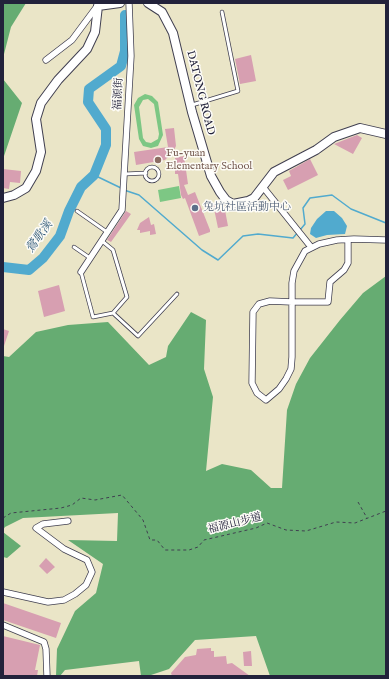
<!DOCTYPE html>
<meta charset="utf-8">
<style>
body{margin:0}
#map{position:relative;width:389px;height:679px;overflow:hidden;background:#eae5c7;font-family:"IM FELL English",serif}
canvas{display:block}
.frame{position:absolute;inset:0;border:4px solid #22223b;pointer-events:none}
</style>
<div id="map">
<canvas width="389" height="679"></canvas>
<div class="frame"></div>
</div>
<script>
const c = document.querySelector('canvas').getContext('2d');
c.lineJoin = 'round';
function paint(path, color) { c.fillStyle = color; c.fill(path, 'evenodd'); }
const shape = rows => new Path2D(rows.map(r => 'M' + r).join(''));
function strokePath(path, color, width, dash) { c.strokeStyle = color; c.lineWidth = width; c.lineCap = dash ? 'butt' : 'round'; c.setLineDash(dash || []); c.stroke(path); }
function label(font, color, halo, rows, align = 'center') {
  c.font = font + ' "IM FELL English","Noto Serif TC",serif'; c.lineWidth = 3; c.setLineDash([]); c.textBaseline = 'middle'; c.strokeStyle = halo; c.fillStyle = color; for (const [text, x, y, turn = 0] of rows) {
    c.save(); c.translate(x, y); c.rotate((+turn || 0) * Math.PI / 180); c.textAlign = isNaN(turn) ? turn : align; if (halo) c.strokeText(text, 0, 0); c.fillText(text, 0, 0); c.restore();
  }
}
paint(shape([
 [145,94,152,96,158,102,163,135,158,146,151,148,143,146,139,139,134,105,138,98],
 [148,99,154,104,159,134,158,139,151,143,146,142,143,138,139,107,143,100],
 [179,186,181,198,160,202,158,190]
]), '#7dc784');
paint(shape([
 [3,3,26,3,11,27,3,58],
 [3,79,22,103,3,159],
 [386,276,386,676,270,676,256,636,195,640,169,669,148,676,141,676,139,661,65,670,60,676,56,676,57,649,75,611,96,593,103,564,68,540,117,541,118,513,23,518,5,527,3,530,3,356,9,357,36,332,68,325,108,322,149,365,166,357,168,346,191,312,206,320,204,369,213,397,206,471,222,464,251,470,271,488,282,488,287,410,296,384,310,358,340,320,363,293],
 [3,532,21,546,7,558,3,557]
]), '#66ac72');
paint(shape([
 [326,211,334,211,342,218,347,226,345,234,327,235,316,238,310,234,311,228,317,219]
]), '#51aace');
strokePath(shape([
 [94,175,121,188],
 [124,190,139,195,202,250,218,260,243,236,258,234,293,238,298,232],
 [300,230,305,224,303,208,310,198,332,195,351,209,386,223]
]), '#51aace', 1.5);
strokePath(shape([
 [3,267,29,270,43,258,60,236,69,211,81,187,94,175,106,145,106,129,88,102,89,89,121,66,125,51,125,15]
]), '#51aace', 10);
paint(shape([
 [251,55,256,81,240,84,235,59],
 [174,128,176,146,174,150,168,150,169,156,165,160,136,165,134,152,168,147,165,129],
 [357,135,362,138,353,154,334,144],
 [184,156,188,184,184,185,188,195,195,192,210,230,210,232,199,236,185,198,183,199,181,195,178,174,175,174,175,158],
 [310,159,318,175,288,190,283,180,291,176,289,171],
 [3,169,21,171,20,183,10,182,9,189,3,188],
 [221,203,224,205,228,226,218,228,213,204],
 [126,211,131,214,111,242,107,240],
 [149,217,151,225,154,224,156,234,150,235,150,231,140,233,140,230,137,230,140,223],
 [59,285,65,311,44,317,38,291],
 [3,329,9,331,4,346,3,345],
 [46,558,55,567,47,574,39,566],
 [3,603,61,623,56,638,3,620],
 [3,636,40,645,35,670,38,670,37,676,3,676],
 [211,648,211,651,214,651,214,657,226,656,227,664,232,663,250,676,172,676,171,673,185,657,196,655,197,649],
 [251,651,252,666,244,666,243,652]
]), '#d79fb1');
const lane = shape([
 [192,105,238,91,222,12],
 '145 174a7 7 0 1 1 14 0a7 7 0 1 1-14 0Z',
 [125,174,146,173],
 [77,211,107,232],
 [102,241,113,250,127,297,113,313],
 [74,247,90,258],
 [81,272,93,317,113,313,138,336,177,294]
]);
const street = shape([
 [46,60,72,40,98,5],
 [263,187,311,247],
 [348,240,348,263,344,270,330,282,328,302,292,302,270,301,259,304,253,312,252,383,257,393,266,400,279,389,286,379,291,369,292,357,292,283,294,271,305,251,319,244,337,240,354,239,386,240],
 [81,272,122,210,131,56,129,3],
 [3,592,48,602,64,600,75,594,86,585,92,572,87,560,64,549,36,528,43,524,68,521],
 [3,625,44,642,46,649,47,676]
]);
const secondary = shape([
 [148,3,162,12,173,33,192,112,211,176,220,192,226,200,233,204,248,201,254,198,274,172,316,150,334,137,360,128,386,134],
 [3,198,14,195,26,188,36,171,41,152,36,119,41,103,58,80,87,49,95,32,98,6,120,3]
]);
strokePath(lane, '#403f50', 4.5);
strokePath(street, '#403f50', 7);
strokePath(secondary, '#403f50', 10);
strokePath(shape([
 [358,502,367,518],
 [3,518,11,513,61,508,72,505,81,498,95,500,122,495,143,520,150,540,157,540,165,550,189,550,198,547,204,540,256,528,267,523,286,530,306,531,336,522,355,523,386,511]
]), '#403f50', 1, [3, 3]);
strokePath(lane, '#fff', 3);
strokePath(street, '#fff', 5.5);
strokePath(secondary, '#fff', 8);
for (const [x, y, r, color] of [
 [158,160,4,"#8d6e63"],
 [195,208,4,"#5c6f8a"]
]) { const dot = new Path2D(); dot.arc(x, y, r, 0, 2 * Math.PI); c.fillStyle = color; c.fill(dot); strokePath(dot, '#fdfcf7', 1.5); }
label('11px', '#22223b', '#fdfcf7', [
 ["DATONG ROAD",200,93,76],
 ["福源街",119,94,-87],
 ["福源山步道",235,524,-14]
]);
label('11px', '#785e54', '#fdfcf7', [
 ["Fu-yuan",166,154],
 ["Elementary School",166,167]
], 'left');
label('11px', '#4e5e75', '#fdfcf7', [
 ["兔坑社區活動中心",203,208]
], 'left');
label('italic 12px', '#375f7d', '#fdfcf7', [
 ["鶯歌溪",40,237,-54]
]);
</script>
